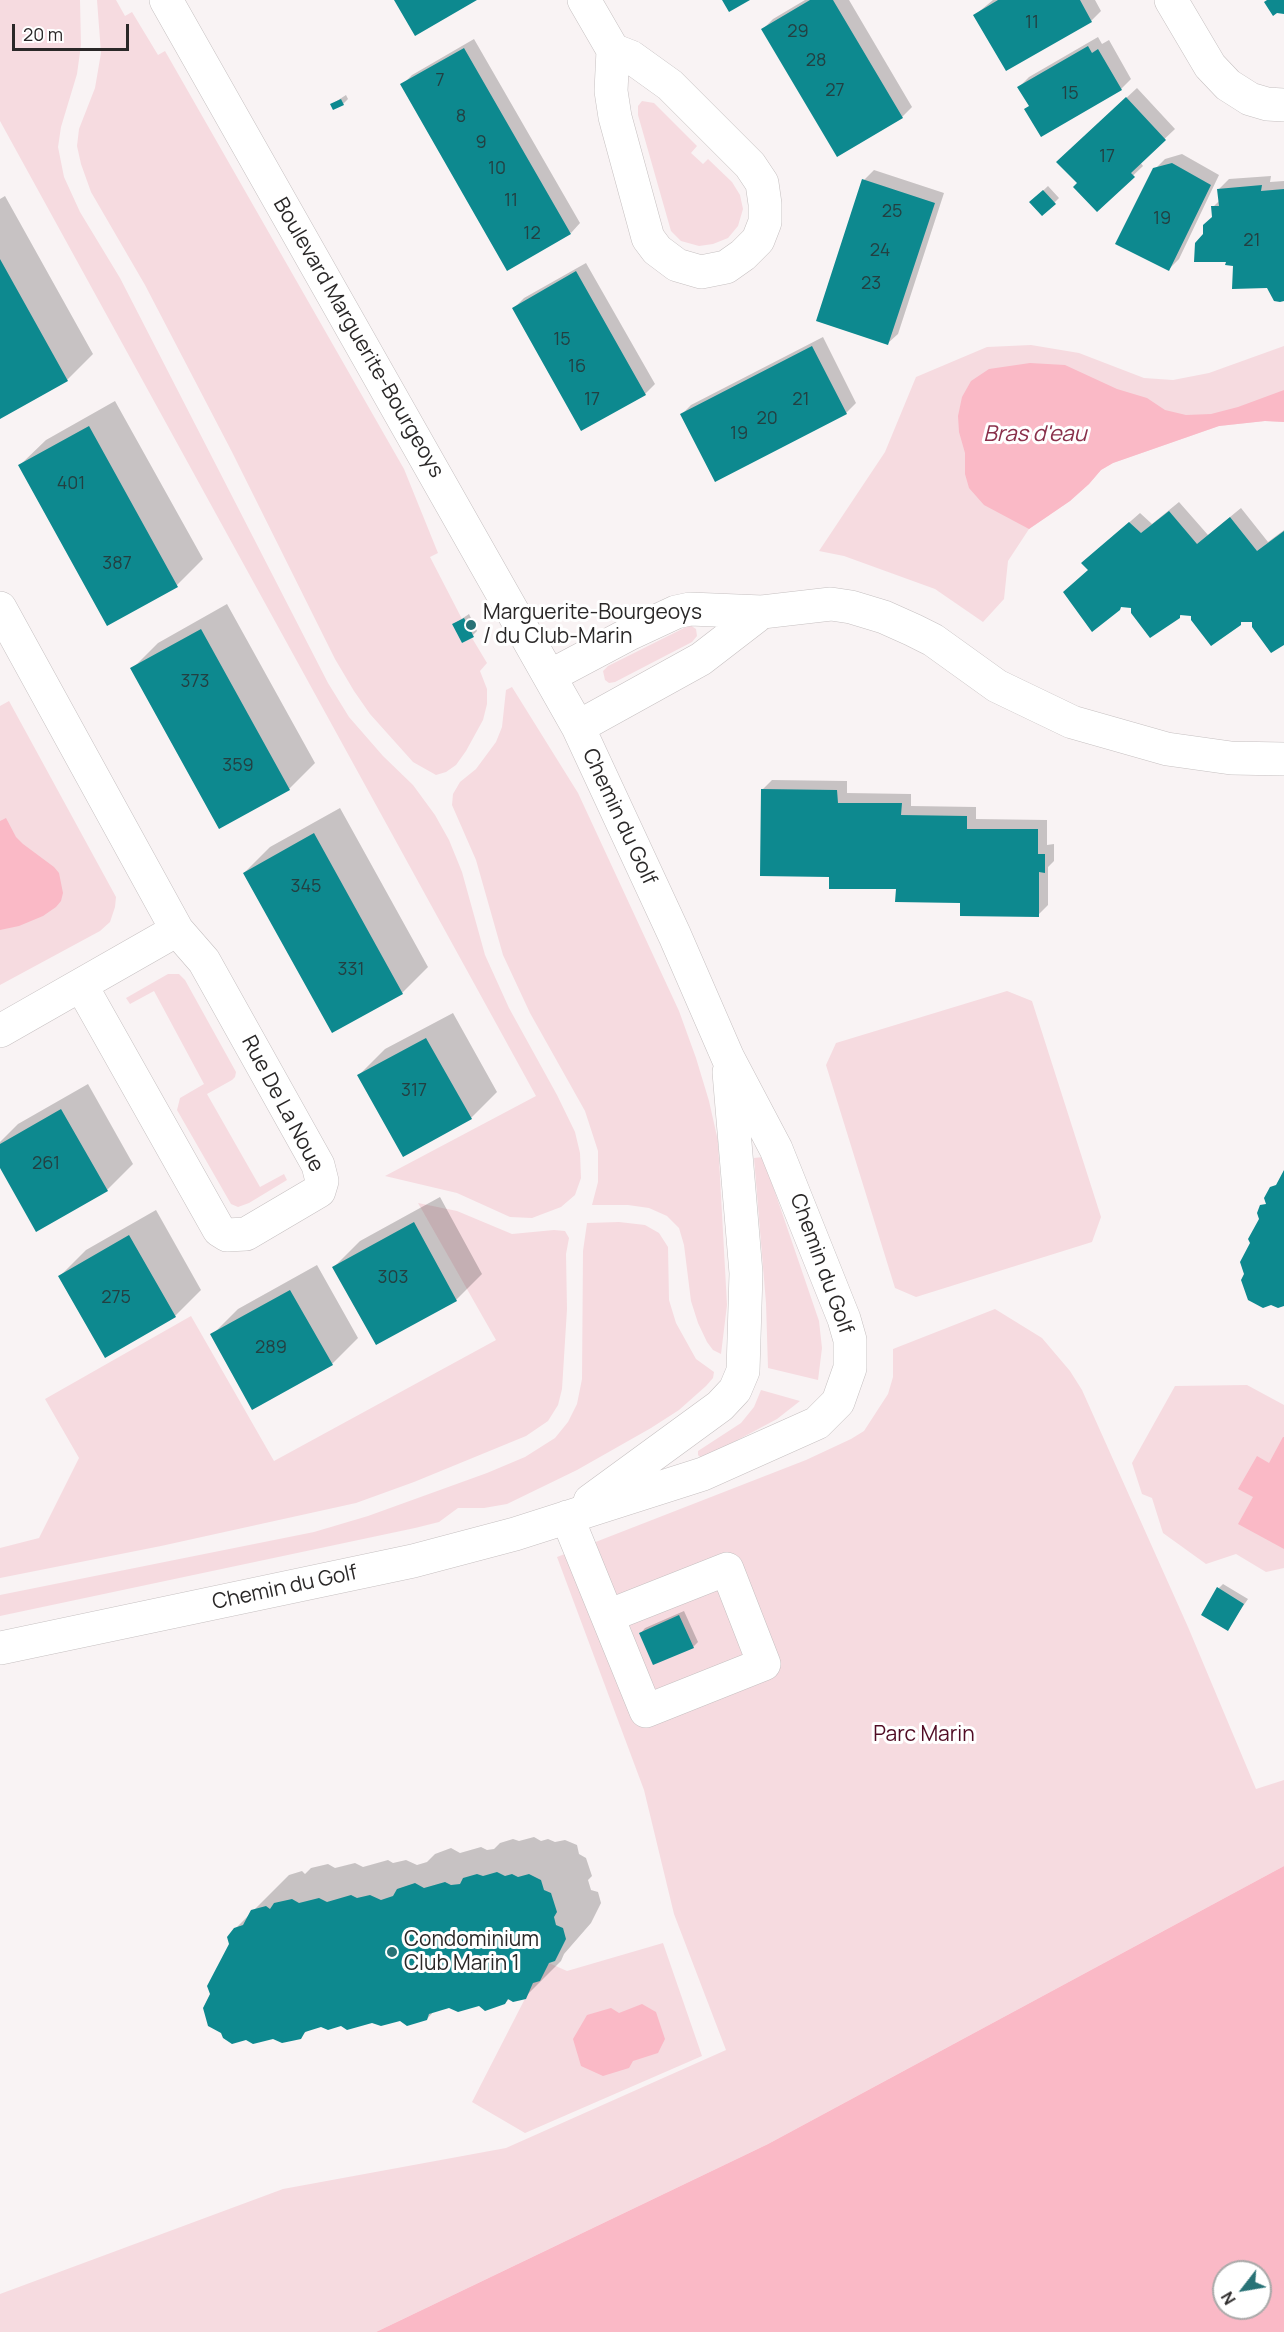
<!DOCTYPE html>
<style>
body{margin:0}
#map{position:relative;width:1284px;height:2332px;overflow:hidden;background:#f9f3f4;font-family:Manrope,sans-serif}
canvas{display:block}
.north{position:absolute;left:1212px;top:2260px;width:60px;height:60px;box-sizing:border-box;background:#fff;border:2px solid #aaa9a9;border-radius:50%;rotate:239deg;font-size:16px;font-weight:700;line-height:24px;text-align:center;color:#2a2828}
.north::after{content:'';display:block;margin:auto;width:21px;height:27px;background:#287276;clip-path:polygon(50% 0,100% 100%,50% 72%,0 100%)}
.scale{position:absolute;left:12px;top:24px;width:117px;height:27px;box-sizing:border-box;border:3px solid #2a2828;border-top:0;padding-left:8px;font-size:18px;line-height:21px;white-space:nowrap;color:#2a2828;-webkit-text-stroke:4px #fff;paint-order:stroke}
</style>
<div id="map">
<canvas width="1284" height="2332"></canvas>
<div class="north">N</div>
<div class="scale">20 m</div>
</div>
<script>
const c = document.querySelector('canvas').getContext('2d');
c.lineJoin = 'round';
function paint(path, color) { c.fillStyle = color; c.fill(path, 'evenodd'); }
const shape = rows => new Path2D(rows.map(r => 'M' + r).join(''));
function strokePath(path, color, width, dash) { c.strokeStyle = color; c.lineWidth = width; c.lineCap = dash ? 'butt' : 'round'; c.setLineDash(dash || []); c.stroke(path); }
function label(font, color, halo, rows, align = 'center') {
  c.font = font + ' Manrope,sans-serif'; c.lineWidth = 6; c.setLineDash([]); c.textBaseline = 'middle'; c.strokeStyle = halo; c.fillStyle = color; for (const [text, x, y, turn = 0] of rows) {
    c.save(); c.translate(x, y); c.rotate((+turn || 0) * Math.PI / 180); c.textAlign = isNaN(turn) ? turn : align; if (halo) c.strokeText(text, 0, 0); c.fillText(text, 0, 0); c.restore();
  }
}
paint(shape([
 [0,0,80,0,81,45,77,74,61,127,58,147,64,177,80,212,120,278,328,683,349,717,383,756,413,785,435,815,449,840,462,872,485,955,509,1008,557,1095,575,1132,580,1153,581,1178,575,1195,561,1207,532,1218,510,1217,457,1193,385,1176,536,1096,0,121],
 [97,0,116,0,125,16,132,12,158,55,165,51,404,469,438,553,430,557,462,619,452,624,462,643,472,638,487,663,480,671,487,689,487,704,483,720,466,751,456,765,446,772,436,775,413,762,370,714,354,691,335,659,232,452,145,285,91,192,81,164,77,146,79,129,95,88,101,53],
 [642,101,654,103,697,146,691,153,703,164,708,159,732,182,740,195,743,209,738,226,728,238,713,244,699,246,681,241,671,231,638,115,638,106],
 [1031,345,1079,353,1144,378,1173,380,1209,373,1284,346,1284,422,1265,421,1219,426,1113,463,1101,470,1089,484,1070,501,1029,529,1008,561,1004,599,983,622,935,589,844,556,819,551,885,452,916,377,987,347],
 [690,625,696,629,697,636,692,642,615,682,609,683,605,680,603,671,608,666],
 [512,687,578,793,679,1011,696,1058,709,1101,718,1141,727,1305,721,1354,713,1350,707,1342,698,1323,691,1301,684,1245,679,1228,667,1216,649,1208,628,1205,592,1205,598,1182,598,1151,585,1111,530,1013,503,955,476,860,452,805,453,794,460,782,476,769,496,742,502,727,506,690],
 [9,701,116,897,115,907,110,922,100,931,0,985,0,706],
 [168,974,179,974,185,980,236,1072,235,1077,232,1080,207,1094,260,1187,284,1174,287,1180,249,1203,238,1207,231,1204,177,1110,180,1098,204,1084,154,991,130,1004,126,998],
 [1007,991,1032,1001,1101,1217,1092,1242,916,1297,895,1288,826,1065,836,1043],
 [763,1157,819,1321,822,1348,818,1380,768,1368,766,1303,754,1158],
 [418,1203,457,1211,512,1234,554,1230,565,1231,569,1238,566,1254,567,1309,562,1389,558,1405,548,1421,526,1436,414,1482,356,1503,161,1546,0,1578,0,1548,39,1538,79,1458,45,1399,191,1316,274,1461,496,1340],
 [619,1222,645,1225,659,1233,668,1247,669,1300,676,1323,696,1359,714,1372,713,1378,706,1386,679,1410,651,1428,577,1470,507,1504,484,1508,458,1508,439,1522,415,1528,0,1616,0,1595,314,1532,368,1516,487,1473,525,1457,555,1438,568,1422,577,1404,582,1379,583,1251,587,1223],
 [995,1309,1042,1338,1070,1371,1082,1390,1188,1627,1256,1789,1284,1780,1284,1866,768,2144,376,2332,0,2332,0,2294,283,2189,506,2148,726,2050,674,1914,644,1790,557,1557,806,1460,851,1439,864,1431,888,1394,893,1377,893,1349],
 [1247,1385,1284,1405,1284,1568,1266,1572,1236,1554,1206,1564,1163,1533,1152,1498,1142,1494,1132,1463,1175,1386],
 [761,1390,800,1401,777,1419,702,1459,698,1455,698,1451,741,1423,754,1407],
 [663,1943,702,2056,525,2133,472,2102,533,1983,549,1963,567,1971]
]), '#f6dbe0');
paint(shape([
 [1030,363,1065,365,1117,389,1147,398,1165,410,1186,415,1211,414,1238,407,1284,390,1284,422,1265,421,1219,426,1113,463,1101,470,1089,484,1070,501,1029,529,984,505,969,488,965,474,965,453,959,432,958,416,962,397,971,381,989,369],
 [6,818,16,837,23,844,54,867,59,873,63,893,61,901,56,907,43,916,19,926,0,930,0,821],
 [1283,1437,1284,1437,1284,1549,1238,1524,1253,1497,1238,1489,1257,1456,1269,1463],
 [1284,1866,1284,2332,376,2332,768,2144],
 [1224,2272,1260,2272,1260,2308,1224,2308],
 [642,2004,656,2012,665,2039,658,2053,633,2061,629,2068,603,2076,581,2066,573,2039,587,2015,611,2008,619,2013]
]), '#fab9c6');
paint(shape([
 [805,0,849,0,912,107,902,117,763,29,773,19],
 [993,0,1095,0,1101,11,1091,21,975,15],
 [1098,37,1102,44,1109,40,1131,79,1121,89,1041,135,1030,105,1019,87,1029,77],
 [474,39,580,223,571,233,402,85,412,75],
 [1137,88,1175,129,1140,162,1143,166,1097,210,1068,152],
 [346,95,348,99,343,104,332,104],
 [1182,154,1219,175,1179,259,1169,269,1155,169,1165,159],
 [874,170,944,193,898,334,888,343,864,180],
 [1271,176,1270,182,1284,181,1284,299,1227,261,1204,235,1213,217,1213,207,1220,200,1219,189,1229,179],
 [1048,186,1059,198,1043,214,1031,202],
 [5,196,93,354,67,380,0,417,0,199],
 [586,263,655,384,645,394,514,308,524,298],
 [823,337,856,403,846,413,681,415,691,405],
 [115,401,203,559,177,585,107,624,20,465,46,440],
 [1179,502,1208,535,1241,508,1268,542,1284,530,1284,643,1254,621,1243,620,1240,624,1183,613,1179,617,1133,606,1083,563,1140,513,1152,524],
 [227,604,315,763,289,789,132,669,158,643],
 [469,614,477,631,473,635,454,624],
 [772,780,847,781,847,793,911,794,911,806,976,807,976,819,1047,820,1047,845,1054,844,1054,861,1048,867,1048,905,1038,915,830,875,762,790],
 [340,808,428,967,402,993,244,873,270,847],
 [453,1013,497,1092,471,1118,359,1075,385,1049],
 [88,1084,133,1164,107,1190,0,1165,0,1142,18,1124],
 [440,1197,482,1274,456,1300,376,1343,334,1267,360,1241],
 [156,1210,201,1290,175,1316,105,1356,60,1276,86,1250],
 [317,1265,358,1338,332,1364,212,1335,238,1309],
 [1223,1584,1248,1599,1227,1629,1219,1588],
 [684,1611,698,1642,693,1647,641,1633,645,1628],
 [534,1837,541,1841,548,1839,555,1842,565,1840,577,1845,579,1854,586,1858,592,1876,588,1880,591,1890,598,1892,601,1903,591,1923,564,1954,561,1961,525,1997,510,1998,505,2003,449,2006,435,2010,427,2019,322,2025,308,2030,300,2037,273,2038,230,1944,235,1929,289,1875,302,1871,305,1874,311,1868,328,1864,335,1868,355,1863,363,1867,388,1860,393,1863,406,1860,417,1865,427,1862,435,1854,451,1848,460,1853,481,1847,487,1850,494,1849,500,1843,513,1839,519,1841]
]), '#0003');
paint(shape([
 [394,0,477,0,415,36],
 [722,0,750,0,729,12],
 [810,0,833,0,903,118,837,157,761,29],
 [998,0,1080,0,1092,22,1006,71,973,15],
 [1267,0,1284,0,1284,14,1277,13,1273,16,1264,2],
 [1088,46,1092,53,1098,49,1122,90,1041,137,1024,109,1029,106,1017,87],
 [464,48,571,234,507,271,400,84],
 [1126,97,1166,140,1131,173,1135,177,1097,212,1073,187,1077,183,1056,162],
 [341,99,344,105,333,110,330,104],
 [1172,163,1211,185,1169,271,1115,244,1153,168],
 [862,179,935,203,888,345,816,321],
 [1262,185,1261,191,1284,189,1284,301,1280,302,1274,301,1267,288,1232,289,1233,266,1225,265,1226,262,1194,262,1195,243,1203,234,1203,225,1212,217,1211,206,1219,206,1217,189],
 [1043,190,1056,204,1042,216,1029,202],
 [0,259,68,381,0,419],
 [576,271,646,395,581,431,512,308],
 [812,346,847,414,715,482,680,414],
 [89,426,178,587,107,626,18,465],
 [1169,511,1197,544,1230,517,1257,551,1284,531,1284,645,1271,653,1252,627,1252,622,1241,622,1241,625,1211,646,1191,620,1191,616,1180,615,1180,618,1150,638,1131,613,1131,608,1121,607,1120,610,1092,632,1063,592,1088,570,1081,563,1129,522,1141,533],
 [464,618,474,637,462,643,452,624],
 [201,629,290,790,219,829,130,668],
 [761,789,837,790,838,803,902,803,901,815,967,816,967,829,1038,829,1038,854,1045,854,1045,873,1039,872,1039,917,960,916,960,903,895,902,896,889,829,889,829,877,760,876],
 [314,833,403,994,332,1033,243,873],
 [426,1038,472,1119,403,1157,357,1075],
 [61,1109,108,1191,36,1232,0,1168,0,1144],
 [1284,1170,1284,1306,1278,1308,1271,1305,1263,1308,1248,1300,1241,1280,1244,1274,1240,1262,1250,1243,1248,1239,1259,1219,1257,1213,1260,1205,1266,1204,1264,1198,1270,1187,1276,1185],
 [414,1222,457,1301,376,1345,332,1267],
 [129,1235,176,1317,105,1358,58,1276],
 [290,1290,333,1365,252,1410,210,1334],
 [1217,1587,1244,1604,1228,1631,1201,1615],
 [679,1615,694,1648,653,1665,639,1633],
 [497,1872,505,1876,512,1874,518,1877,529,1874,541,1880,544,1890,551,1893,557,1912,554,1917,556,1925,563,1928,566,1939,555,1961,549,1963,540,1981,533,1983,526,1999,513,2002,508,1999,505,2004,485,2011,479,2006,458,2012,449,2008,429,2014,427,2020,407,2026,400,2021,381,2026,372,2023,347,2030,341,2026,328,2030,321,2027,305,2032,301,2039,282,2043,273,2039,253,2044,246,2040,232,2044,223,2038,221,2033,208,2026,203,2008,210,1994,207,1986,229,1944,227,1937,234,1928,243,1925,251,1910,266,1906,270,1909,274,1903,292,1899,299,1903,319,1898,327,1902,351,1895,357,1898,370,1895,381,1900,393,1896,397,1889,415,1883,424,1888,445,1882,451,1885,460,1884,463,1878,477,1874,483,1876]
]), '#0d898f');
const minor = shape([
 [584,0,613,50,611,91,615,117,648,238,657,250,677,265,701,272,726,267,743,255,758,240,765,222,765,204,762,183,750,165,670,85,631,57,613,50],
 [1171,0,1210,66,1228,85,1250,99,1267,104,1284,105],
 [0,608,177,930,204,961,318,1165,322,1181,319,1191,246,1234,227,1235,219,1230,81,985],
 [550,676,631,633,676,612,690,609,762,612,831,604,851,607,884,617,913,630,933,640,997,686,1072,722,1167,749,1231,758,1284,759],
 [578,727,701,659,762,612],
 [0,1031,177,930],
 [590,1501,720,1406,735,1390,743,1371,746,1273,729,1072],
 [567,1517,646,1711,764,1664,727,1569,608,1616],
 [0,1648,413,1561,515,1534,703,1474,817,1423,838,1402,850,1368,850,1340,844,1319,776,1149,728,1058,675,936,578,727,166,0]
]);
strokePath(minor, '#c6c0c1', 34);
strokePath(minor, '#fff', 33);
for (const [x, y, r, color] of [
 [471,625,6,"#287276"],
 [392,1952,6,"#287276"]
]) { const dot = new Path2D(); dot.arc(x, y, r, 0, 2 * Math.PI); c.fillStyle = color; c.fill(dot); strokePath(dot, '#fff', 2); }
label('18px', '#234042', null, [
 ["11",1032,23],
 ["29",798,32],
 ["28",816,61],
 ["7",440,81],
 ["27",835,91],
 ["15",1070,94],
 ["8",461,117],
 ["9",481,143],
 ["17",1107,157],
 ["10",497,169],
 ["11",511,201],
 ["25",892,212],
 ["19",1162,219],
 ["12",532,234],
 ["21",1252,241],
 ["24",880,251],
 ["23",871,284],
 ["15",562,340],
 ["16",577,367],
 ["17",592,400],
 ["21",801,400],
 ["20",767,419],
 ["19",739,434],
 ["401",71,484],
 ["387",117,564],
 ["373",195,682],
 ["359",238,766],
 ["345",306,887],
 ["331",351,970],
 ["317",414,1091],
 ["261",46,1164],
 ["303",393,1278],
 ["275",116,1298],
 ["289",271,1348]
]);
label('21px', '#2a2828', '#fff', [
 ["Boulevard Marguerite-Bourgeoys",358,338,60],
 ["Chemin du Golf",619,817,65],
 ["Rue De La Noue",282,1104,62],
 ["Chemin du Golf",821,1264,70],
 ["Chemin du Golf",285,1588,-12]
]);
label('21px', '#2a2828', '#fff', [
 ["Marguerite-Bourgeoys",483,613],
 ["/ du Club-Marin",483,637],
 ["Condominium",404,1940],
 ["Club Marin 1",404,1964]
], 'left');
label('21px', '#510d25', '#fff', [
 ["Parc Marin",924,1735]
]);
label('italic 22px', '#892f4a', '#fff', [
 ["Bras d'eau",1035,435]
]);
</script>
